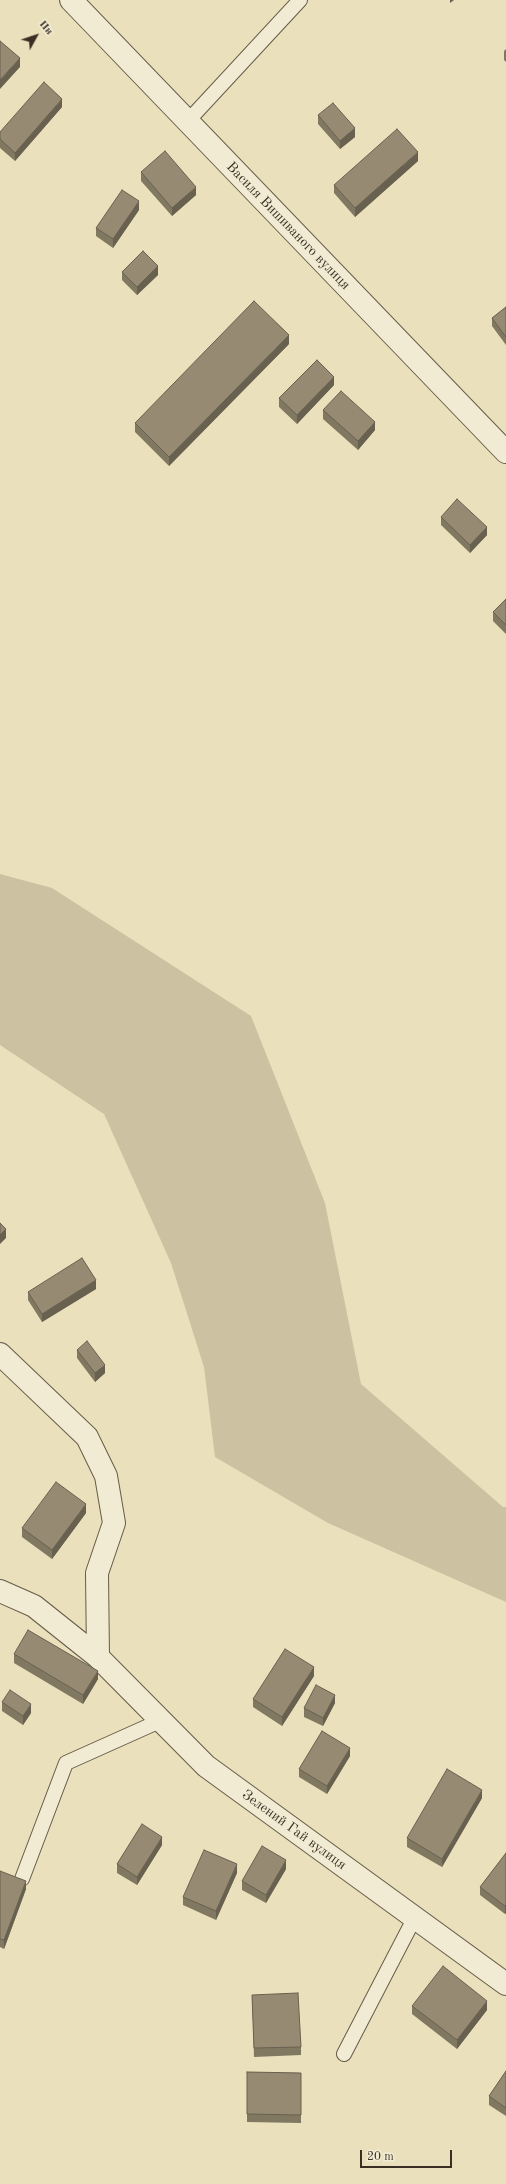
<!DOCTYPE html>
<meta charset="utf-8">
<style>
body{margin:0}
#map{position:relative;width:506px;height:2184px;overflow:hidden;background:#eae0bb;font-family:"Old Standard TT",serif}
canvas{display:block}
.north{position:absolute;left:16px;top:16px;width:40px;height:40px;-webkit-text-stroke:3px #f1ebd3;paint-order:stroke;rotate:50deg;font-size:11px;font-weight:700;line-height:16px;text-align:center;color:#3b2f23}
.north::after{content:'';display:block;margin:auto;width:14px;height:18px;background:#3b2f23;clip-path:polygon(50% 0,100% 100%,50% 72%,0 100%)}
.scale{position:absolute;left:360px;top:2150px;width:92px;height:18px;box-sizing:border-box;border:2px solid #3b2f23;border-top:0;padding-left:5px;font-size:12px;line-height:14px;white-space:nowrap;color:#3b2f23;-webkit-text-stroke:3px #f1ebd3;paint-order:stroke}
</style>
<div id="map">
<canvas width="506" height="2184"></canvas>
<div class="north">Пн</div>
<div class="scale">20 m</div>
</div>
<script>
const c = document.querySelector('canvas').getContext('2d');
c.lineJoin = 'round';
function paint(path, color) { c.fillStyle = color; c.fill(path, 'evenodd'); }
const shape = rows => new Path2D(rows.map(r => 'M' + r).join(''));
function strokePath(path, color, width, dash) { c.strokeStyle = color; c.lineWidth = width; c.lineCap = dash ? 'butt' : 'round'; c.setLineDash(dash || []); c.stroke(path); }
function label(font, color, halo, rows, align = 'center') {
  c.font = font + ' "Old Standard TT",serif'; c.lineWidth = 3; c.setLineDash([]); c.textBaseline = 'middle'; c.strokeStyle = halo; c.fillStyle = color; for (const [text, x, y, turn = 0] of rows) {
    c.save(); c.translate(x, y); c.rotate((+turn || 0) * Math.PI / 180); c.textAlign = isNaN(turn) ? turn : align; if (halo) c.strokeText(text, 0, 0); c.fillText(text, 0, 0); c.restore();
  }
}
paint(shape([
 [0,874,52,888,251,1016,325,1203,361,1384,503,1507,506,1507,506,1602,328,1523,215,1457,204,1367,171,1263,104,1114,0,1045]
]), '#ccc2a1');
const service = shape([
 [187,122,300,0],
 [22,1879,66,1763,162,1720],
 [344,2054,415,1917]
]);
const minor = shape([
 [71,0,506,452],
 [0,1354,87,1437,106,1476,114,1523,97,1573,98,1657],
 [0,1591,34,1606,98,1657,206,1766,506,1984]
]);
strokePath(service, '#675b49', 16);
strokePath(minor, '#675b49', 24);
strokePath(service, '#f1ebd3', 14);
strokePath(minor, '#f1ebd3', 22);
paint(shape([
 [506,49,506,62,504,60,504,51],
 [62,107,15,161,0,148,0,132],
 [318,115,355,137,340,149,318,124],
 [418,161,355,217,334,193,334,185],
 [141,172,196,195,172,216,141,181],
 [139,210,113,248,96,236,96,228],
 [122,272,158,275,137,295,122,280],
 [506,307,506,345,492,326,492,318],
 [289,344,169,466,135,432,135,423],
 [334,385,297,424,279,407,279,398],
 [323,410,375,430,358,450,323,419],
 [441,517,487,535,470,553,441,525],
 [506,599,506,634,493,621,493,612],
 [96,1289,42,1322,28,1300,28,1292],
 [77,1350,105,1373,95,1382,77,1358],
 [86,1513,52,1559,22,1537,22,1528],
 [14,1654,98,1679,83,1704,14,1663],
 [314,1676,282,1726,253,1707,253,1699],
 [2,1702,31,1713,23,1725,2,1711],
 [335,1703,323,1726,304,1717,304,1708],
 [350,1756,327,1794,299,1777,299,1769],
 [482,1798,442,1867,407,1847,407,1838],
 [162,1845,137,1885,117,1873,117,1864],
 [506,1853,506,1913,505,1914,480,1895,480,1887],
 [286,1869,266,1903,242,1890,242,1881],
 [0,1871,26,1889,4,1949,0,1947],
 [237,1873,216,1920,183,1905,183,1897],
 [252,1995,301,2047,301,2055,254,2057],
 [412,2006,487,2010,457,2049,412,2014],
 [506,2071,506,2116,489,2105,489,2096],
 [247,2072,301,2073,301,2123,247,2122]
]), '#817862');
paint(shape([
 [450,0,454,0,450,3],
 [20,58,20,67,0,89,0,80],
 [62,99,62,107,15,161,15,153],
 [355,128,355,137,340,149,340,141],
 [418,152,418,161,355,217,355,208],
 [196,187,196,195,172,216,172,208],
 [139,201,139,210,113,248,113,239],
 [158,266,158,275,137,295,137,287],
 [289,335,289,344,169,466,169,457],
 [334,377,334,385,297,424,297,415],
 [375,422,375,430,358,450,358,441],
 [487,527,487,535,470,553,470,545],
 [6,1229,6,1238,0,1244,0,1235],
 [96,1280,96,1289,42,1322,42,1314],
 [105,1365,105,1373,95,1382,95,1373],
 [86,1504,86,1513,52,1559,52,1550],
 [314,1667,314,1676,282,1726,282,1717],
 [98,1671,98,1679,83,1704,83,1695],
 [335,1695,335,1703,323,1726,323,1718],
 [31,1704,31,1713,23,1725,23,1716],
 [350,1748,350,1756,327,1794,327,1786],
 [482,1790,482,1798,442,1867,442,1859],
 [162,1837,162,1845,137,1885,137,1877],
 [286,1860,286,1869,266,1903,266,1895],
 [237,1864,237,1873,216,1920,216,1911],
 [26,1881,26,1889,4,1949,4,1940],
 [506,1904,506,1913,505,1914,505,1906],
 [487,2001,487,2010,457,2049,457,2040]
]), '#696150');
const building = shape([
 [0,41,20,58,0,80,0,41],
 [44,82,62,99,15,153,0,139,0,132,44,82],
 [333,103,355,128,340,141,318,115,333,103],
 [397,129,418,152,355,208,334,185,397,129],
 [165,151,196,187,172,208,141,172,165,151],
 [122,190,139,201,113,239,96,228,122,190],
 [143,251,158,266,137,287,122,272,143,251],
 [254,301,289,335,169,457,135,423,254,301],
 [506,307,506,337,492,318,506,307],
 [317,360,334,377,297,415,279,398,317,360],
 [341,391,375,422,358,441,323,410,341,391],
 [457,499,487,527,470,545,441,517,457,499],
 [506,599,506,625,493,612,506,599],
 [0,1223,6,1229,0,1235,0,1223],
 [82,1258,96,1280,42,1314,28,1292,82,1258],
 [87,1341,105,1365,95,1373,77,1350,87,1341],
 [56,1482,86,1504,52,1550,22,1528,56,1482],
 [28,1630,98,1671,83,1695,14,1654,28,1630],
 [285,1649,314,1667,282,1717,253,1699,285,1649],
 [316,1685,335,1695,323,1718,304,1708,316,1685],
 [10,1690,31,1704,23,1716,2,1702,10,1690],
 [322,1731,350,1748,327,1786,299,1769,322,1731],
 [447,1769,482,1790,442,1859,407,1838,447,1769],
 [142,1824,162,1837,137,1877,117,1864,142,1824],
 [262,1846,286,1860,266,1895,242,1881,262,1846],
 [204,1850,237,1864,216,1911,183,1897,204,1850],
 [506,1853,506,1904,505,1906,480,1887,506,1853],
 [0,1871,26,1881,4,1940,0,1939,0,1871],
 [443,1966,487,2001,457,2040,412,2006,443,1966],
 [298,1993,301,2047,254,2048,252,1995,298,1993],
 [506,2071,506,2108,489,2096,506,2071],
 [247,2072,301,2073,301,2115,247,2114,247,2072]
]);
paint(building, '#968b72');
strokePath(building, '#696150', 1);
label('14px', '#3b2f23', '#f1ebd3', [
 ["Василя Вишиваного вулиця",288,226,46],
 ["Зелений Гай вулиця",294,1830,36]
]);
</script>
